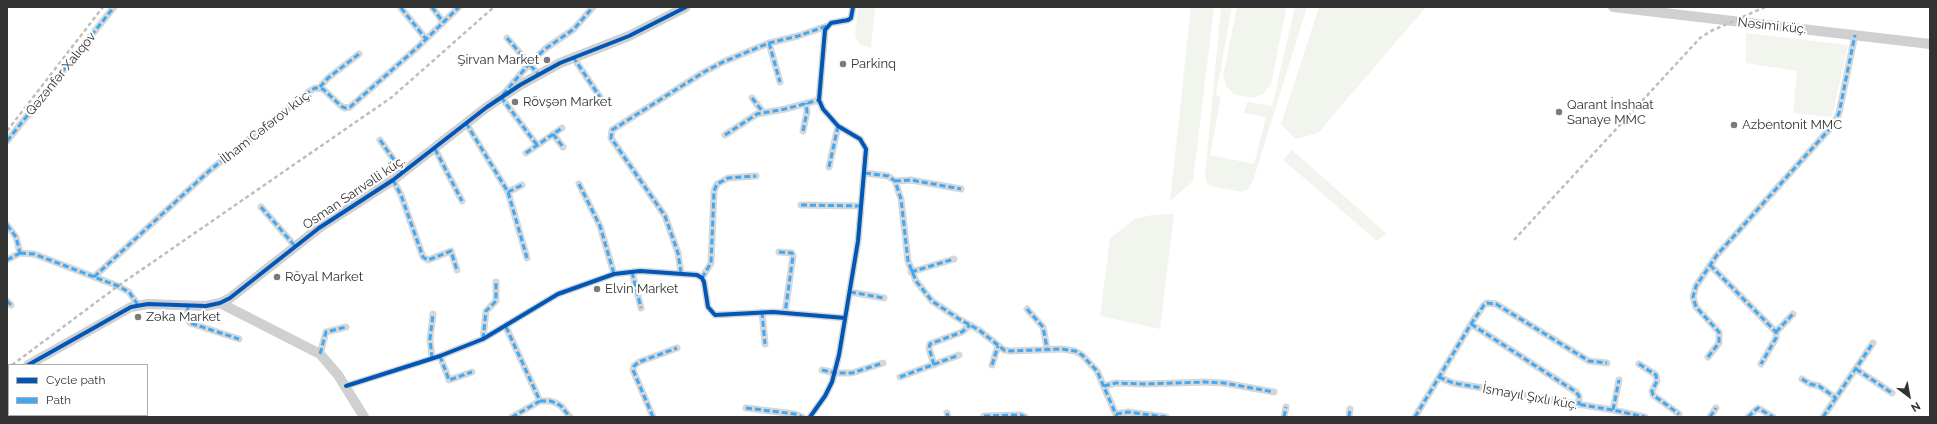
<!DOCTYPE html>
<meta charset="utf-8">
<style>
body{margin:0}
#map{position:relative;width:1937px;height:424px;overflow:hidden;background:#fff;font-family:Raleway,sans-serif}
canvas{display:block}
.frame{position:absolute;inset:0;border:8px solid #333;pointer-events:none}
.legend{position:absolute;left:8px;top:364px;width:140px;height:52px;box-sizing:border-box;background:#fff;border:1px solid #adadad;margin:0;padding:5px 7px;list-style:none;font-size:12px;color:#333}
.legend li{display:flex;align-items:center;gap:8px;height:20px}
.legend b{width:20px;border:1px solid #adadad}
.north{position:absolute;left:1889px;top:376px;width:40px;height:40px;-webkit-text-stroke:3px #fff;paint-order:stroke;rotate:148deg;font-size:11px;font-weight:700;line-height:16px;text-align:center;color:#333}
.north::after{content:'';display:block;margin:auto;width:14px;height:18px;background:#333;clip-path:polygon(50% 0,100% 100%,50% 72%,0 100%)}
</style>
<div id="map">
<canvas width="1937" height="424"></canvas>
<div class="frame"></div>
<ul class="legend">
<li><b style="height:5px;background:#0057b8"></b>Cycle path</li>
<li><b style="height:5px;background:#3fa9f5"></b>Path</li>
</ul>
<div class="north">N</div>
</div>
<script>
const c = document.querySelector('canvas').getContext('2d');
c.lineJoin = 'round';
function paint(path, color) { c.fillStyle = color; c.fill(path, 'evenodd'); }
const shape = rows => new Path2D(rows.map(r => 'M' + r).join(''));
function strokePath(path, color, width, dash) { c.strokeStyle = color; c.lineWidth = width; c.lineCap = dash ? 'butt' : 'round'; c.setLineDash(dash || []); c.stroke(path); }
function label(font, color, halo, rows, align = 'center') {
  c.font = font + ' Raleway,sans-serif'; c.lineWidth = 4; c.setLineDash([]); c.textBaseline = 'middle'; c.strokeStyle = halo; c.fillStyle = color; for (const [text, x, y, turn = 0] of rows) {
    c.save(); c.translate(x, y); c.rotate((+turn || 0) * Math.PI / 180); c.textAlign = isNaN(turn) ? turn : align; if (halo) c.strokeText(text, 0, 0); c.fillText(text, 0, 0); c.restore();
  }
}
paint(shape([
 [858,7,875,7,871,48,861,45,857,41,855,33],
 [1191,7,1214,7,1193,181,1170,201],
 [1221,7,1232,7,1216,95,1221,97,1210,155,1254,164,1266,117,1244,113,1247,102,1272,106,1295,7,1307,7,1253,181,1248,189,1242,192,1211,186,1207,183,1205,175],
 [1237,7,1285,7,1286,10,1271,84,1263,94,1253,98,1235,95,1226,86,1223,76],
 [1319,7,1426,7,1318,133,1295,139,1281,124],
 [1746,33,1848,45,1832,117,1793,113,1797,71,1746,63],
 [1292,150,1386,233,1377,241,1283,160],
 [1174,214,1160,329,1100,316,1110,238,1135,219,1152,215]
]), '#f1f5ed');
strokePath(shape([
 [432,7,443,22],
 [401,8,426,39],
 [507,38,538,74],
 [769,43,780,82],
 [573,57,600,97],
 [320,87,328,78,359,54],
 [752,98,763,112],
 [466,123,508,192,527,258],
 [803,131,807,112,806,103],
 [553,134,563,147],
 [725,135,757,114,785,109,819,100],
 [380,140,403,173],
 [7,141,114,7],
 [537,145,501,97,529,64,545,49,574,29,593,7],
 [435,149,462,201],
 [526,153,562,128],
 [829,167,838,126],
 [865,173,888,176,895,181,901,199,908,261,916,281,932,301,959,319,979,330,1004,350,1010,351,1062,349,1075,351,1082,355,1097,371,1117,417],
 [393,180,401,195,423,257,428,260,451,251,457,270],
 [895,181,911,180,961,189],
 [579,184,600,226,614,274],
 [508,192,522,185],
 [801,205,861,206],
 [261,207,295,246],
 [7,225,16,237,20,253],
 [779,252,792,253,793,256,785,313],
 [20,253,34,254,118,286,129,292,138,305],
 [7,260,20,253],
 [1710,265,1776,332,1776,338,1761,364],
 [632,272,641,308],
 [911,272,954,259],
 [681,273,678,253,665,216,611,138,612,130,704,72,723,62,769,43,798,36,827,26],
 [94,277,209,171,310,91,315,88,323,89,341,106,345,108,350,107,418,47,459,7],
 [702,278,711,263,714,191,717,184,728,178,756,176],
 [850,292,884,298],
 [7,301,11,305],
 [188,307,187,317,190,323,239,339],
 [1027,309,1043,327,1047,348],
 [762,312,765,344],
 [1471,324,1576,392,1579,396,1579,405],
 [506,327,540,401,512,417],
 [1776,332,1793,314],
 [483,339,486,311,496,301,496,282],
 [320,354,326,332,346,327],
 [440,356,449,380,472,372],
 [1708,357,1719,343,1719,332,1696,307,1693,297,1696,286,1717,255,1834,124,1839,113,1855,35],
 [432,358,430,339,433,314],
 [1639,364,1656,375,1657,381,1652,391,1653,395,1679,414],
 [934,365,929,348,930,344,962,332,970,325],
 [992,365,998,346],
 [1856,369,1892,393],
 [822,370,835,373,852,373,883,363],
 [900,377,959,355],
 [1439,377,1453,383,1613,410,1645,417],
 [1802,379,1810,384,1819,386,1836,398],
 [346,386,440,356,483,339,558,294,614,274,640,271,697,275,702,278,704,282,708,307,715,315,773,312,845,318],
 [1104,386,1116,383,1144,384,1205,382,1224,383,1274,392],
 [540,401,550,401,556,403,561,406,570,417],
 [746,408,795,414,802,417],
 [1613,410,1619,380],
 [947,413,948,417],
 [1116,414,1128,412,1166,417],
 [984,416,1021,415,1025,417],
 [121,417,121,415],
 [653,417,633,370,634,366,639,362,677,348],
 [810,417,825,396,832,382,839,355,858,241,866,149,860,139,838,126,823,109,819,100,825,30,831,23,848,20,851,18,853,7],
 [1284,417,1286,407],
 [1349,417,1350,409],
 [1415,417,1471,324,1484,305,1487,303,1496,304,1589,361,1607,363],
 [1710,417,1716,408],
 [1748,417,1758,408,1773,417],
 [1823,417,1873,343]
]), '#d7d7d7', 7);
strokePath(shape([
 [1613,7,1930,44],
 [220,303,320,354,338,375,364,417],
 [28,365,131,307,148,304,206,306,220,303,230,298,319,228,393,180,487,107,520,85,560,63,629,36,686,7],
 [7,378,9,376]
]), '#d0d0d0', 10);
strokePath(shape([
 [7,131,103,7],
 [1514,240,1700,38,1711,31,1765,7],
 [12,365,118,286,392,97,494,7]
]), '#bebebe', 2.5, [4, 3]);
strokePath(shape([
 [432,7,443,22],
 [401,8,426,39],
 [507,38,538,74],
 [769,43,780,82],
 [573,57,600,97],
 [320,87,328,78,359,54],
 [752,98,763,112],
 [466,123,508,192,527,258],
 [803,131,807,112,806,103],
 [553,134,563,147],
 [725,135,757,114,785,109,819,100],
 [380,140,403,173],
 [7,141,114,7],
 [537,145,501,97,529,64,545,49,574,29,593,7],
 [435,149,462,201],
 [526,153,562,128],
 [829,167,838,126],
 [865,173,888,176,895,181,901,199,908,261,916,281,932,301,959,319,979,330,1004,350,1010,351,1062,349,1075,351,1082,355,1097,371,1117,417],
 [393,180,401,195,423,257,428,260,451,251,457,270],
 [895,181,911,180,961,189],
 [579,184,600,226,614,274],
 [508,192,522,185],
 [801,205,861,206],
 [261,207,295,246],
 [7,225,16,237,20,253],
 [779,252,792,253,793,256,785,313],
 [20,253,34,254,118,286,129,292,138,305],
 [7,260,20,253],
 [1710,265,1776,332,1776,338,1761,364],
 [632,272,641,308],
 [911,272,954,259],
 [681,273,678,253,665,216,611,138,612,130,704,72,723,62,769,43,798,36,827,26],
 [94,277,209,171,310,91,315,88,323,89,341,106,345,108,350,107,418,47,459,7],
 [702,278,711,263,714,191,717,184,728,178,756,176],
 [850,292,884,298],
 [7,301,11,305],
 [188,307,187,317,190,323,239,339],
 [1027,309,1043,327,1047,348],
 [762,312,765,344],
 [1471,324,1576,392,1579,396,1579,405],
 [506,327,540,401,512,417],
 [1776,332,1793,314],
 [483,339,486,311,496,301,496,282],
 [320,354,326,332,346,327],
 [440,356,449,380,472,372],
 [1708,357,1719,343,1719,332,1696,307,1693,297,1696,286,1717,255,1834,124,1839,113,1855,35],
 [432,358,430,339,433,314],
 [1639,364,1656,375,1657,381,1652,391,1653,395,1679,414],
 [934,365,929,348,930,344,962,332,970,325],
 [992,365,998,346],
 [1856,369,1892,393],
 [822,370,835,373,852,373,883,363],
 [900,377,959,355],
 [1439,377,1453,383,1613,410,1645,417],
 [1802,379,1810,384,1819,386,1836,398],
 [1104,386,1116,383,1144,384,1205,382,1224,383,1274,392],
 [540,401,550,401,556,403,561,406,570,417],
 [746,408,795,414,802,417],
 [1613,410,1619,380],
 [947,413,948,417],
 [1116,414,1128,412,1166,417],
 [984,416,1021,415,1025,417],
 [121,417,121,415],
 [653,417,633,370,634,366,639,362,677,348],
 [1284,417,1286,407],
 [1349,417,1350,409],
 [1415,417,1471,324,1484,305,1487,303,1496,304,1589,361,1607,363],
 [1710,417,1716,408],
 [1748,417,1758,408,1773,417],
 [1823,417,1873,343]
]), '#3fa9f5', 3, [6, 3]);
strokePath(shape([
 [28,365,131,307,148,304,206,306,220,303,230,298,319,228,393,180,487,107,520,85,560,63,629,36,686,7],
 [346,386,440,356,483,339,558,294,614,274,640,271,697,275,702,278,704,282,708,307,715,315,773,312,845,318],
 [810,417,825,396,832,382,839,355,858,241,866,149,860,139,838,126,823,109,819,100,825,30,831,23,848,20,851,18,853,7]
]), '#0057b8', 4);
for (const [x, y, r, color] of [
 [547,60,4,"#7a7a7a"],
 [843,64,4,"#7a7a7a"],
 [515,102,4,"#7a7a7a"],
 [1559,112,4,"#7a7a7a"],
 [1734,125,4,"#7a7a7a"],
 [277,277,4,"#7a7a7a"],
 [597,289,4,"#7a7a7a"],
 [138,317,4,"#7a7a7a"]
]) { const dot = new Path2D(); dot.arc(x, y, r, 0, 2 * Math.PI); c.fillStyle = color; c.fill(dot); strokePath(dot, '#fff', 1.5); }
label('13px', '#333', '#fff', [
 ["Nəsimi küç.",1772,26,6],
 ["Qəzənfər Xalıqov",61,74,-51],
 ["İlham Cəfərov küç.",266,127,-38],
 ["Osman Sarıvəlli küç.",354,193,-34],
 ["İsmayıl Şıxlı küç.",1530,397,10]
]);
label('13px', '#333', '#fff', [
 ["Şirvan Market",539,60,"right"],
 ["Parkinq",851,64],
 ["Rövşən Market",523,102],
 ["Qarant İnshaat",1567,105],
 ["Sanaye MMC",1567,120],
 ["Azbentonit MMC",1742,125],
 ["Röyal Market",285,277],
 ["Elvin Market",605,289],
 ["Zəka Market",146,317]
], 'left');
</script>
